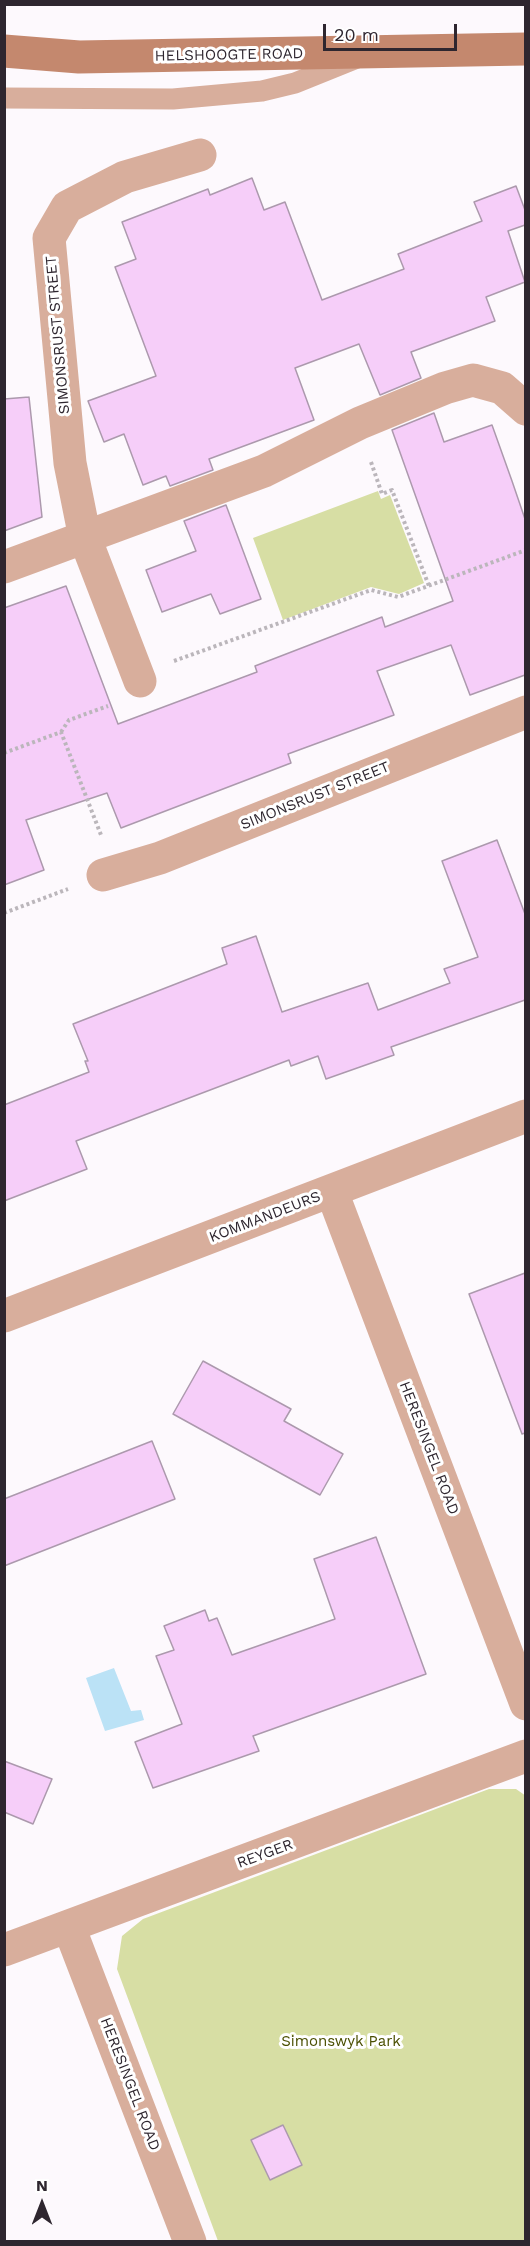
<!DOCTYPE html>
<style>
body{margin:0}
#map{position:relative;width:530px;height:2246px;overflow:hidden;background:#fdf9fd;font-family:"Work Sans",sans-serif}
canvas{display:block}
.frame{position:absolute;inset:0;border:6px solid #2e262f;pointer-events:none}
.north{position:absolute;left:12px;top:2174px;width:60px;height:60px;-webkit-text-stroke:4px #fff;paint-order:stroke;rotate:0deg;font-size:16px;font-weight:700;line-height:24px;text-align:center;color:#2e262f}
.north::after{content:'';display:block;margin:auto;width:21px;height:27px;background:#2e262f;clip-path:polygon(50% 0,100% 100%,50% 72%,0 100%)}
.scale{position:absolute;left:323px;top:24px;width:134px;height:27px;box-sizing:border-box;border:3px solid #2e262f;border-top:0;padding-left:8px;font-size:18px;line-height:21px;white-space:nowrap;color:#2e262f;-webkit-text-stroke:4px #fff;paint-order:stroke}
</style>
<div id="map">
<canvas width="530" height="2246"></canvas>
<div class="frame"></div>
<div class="north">N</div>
<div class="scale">20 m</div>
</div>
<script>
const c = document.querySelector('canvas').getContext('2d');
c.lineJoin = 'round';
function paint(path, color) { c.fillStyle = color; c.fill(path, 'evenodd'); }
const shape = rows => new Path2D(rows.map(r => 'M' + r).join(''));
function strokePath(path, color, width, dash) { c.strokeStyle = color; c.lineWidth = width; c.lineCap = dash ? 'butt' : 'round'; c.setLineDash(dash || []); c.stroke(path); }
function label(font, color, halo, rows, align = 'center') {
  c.font = font + ' "Work Sans",sans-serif'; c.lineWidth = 6; c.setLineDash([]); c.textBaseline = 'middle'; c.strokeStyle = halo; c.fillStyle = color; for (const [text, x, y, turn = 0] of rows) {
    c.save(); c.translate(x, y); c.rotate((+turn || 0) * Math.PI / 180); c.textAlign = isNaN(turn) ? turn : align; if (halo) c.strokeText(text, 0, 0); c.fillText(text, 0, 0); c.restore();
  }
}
paint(shape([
 [378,491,381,499,390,495,424,583,399,594,371,587,283,620,253,538],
 [489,1789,516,1789,526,1796,525,2241,218,2241,117,1969,122,1936,143,1919]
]), '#d7dea4');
paint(shape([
 [114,1668,131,1711,141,1710,144,1720,105,1731,86,1678]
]), '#bbe2f6');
const building = shape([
 [252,178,264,210,285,202,322,300,404,269,398,254,482,221,474,202,516,186,525,210,525,225,508,231,525,282,486,297,495,321,411,352,421,378,380,395,359,344,295,368,314,420,209,459,213,470,170,486,166,476,143,485,124,434,104,442,88,401,156,376,115,267,136,259,122,222,208,189,210,195,252,178],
 [29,397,42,517,4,531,4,399,29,397],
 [434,413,444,442,492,425,512,481,525,519,525,675,470,695,451,645,377,671,394,715,288,754,291,763,121,828,107,793,26,820,44,870,4,885,4,608,66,586,118,724,257,672,255,666,382,617,385,627,453,601,392,430,434,413],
 [226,505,261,599,220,614,211,594,162,612,146,570,196,551,184,521,226,505],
 [497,840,525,914,525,1000,391,1047,394,1055,326,1079,318,1056,291,1066,289,1060,76,1141,87,1169,4,1201,4,1105,89,1072,85,1061,88,1061,73,1024,227,964,222,948,256,936,282,1012,368,983,378,1010,450,983,444,969,478,957,442,861,497,840],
 [525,1273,525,1433,522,1434,469,1294,525,1273],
 [203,1361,291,1409,284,1421,343,1454,320,1495,173,1414,203,1361],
 [152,1441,175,1499,4,1566,4,1499,152,1441],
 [376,1537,426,1674,253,1736,259,1751,153,1788,135,1742,182,1724,156,1656,174,1650,164,1626,205,1610,209,1621,217,1618,232,1655,335,1619,314,1559,376,1537],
 [4,1761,52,1779,33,1824,4,1812,4,1761],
 [283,2125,302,2165,270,2180,251,2140,283,2125]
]);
paint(building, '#f6cef9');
strokePath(building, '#ac99ad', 1.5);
strokePath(shape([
 [371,462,382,494,392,490,429,586],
 [174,661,371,590,398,597,526,550],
 [61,732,69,720,108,706],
 [4,753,61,732,101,835],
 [4,913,68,889]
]), '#bbb6bb', 4, [3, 3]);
strokePath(shape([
 [4,98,173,99,262,91,295,83,357,58]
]), '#d8ae9c', 21);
strokePath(shape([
 [4,567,264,471,360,423,445,388,473,380,502,388,526,409],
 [140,681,85,538,70,463,49,238,67,207,125,177,200,155],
 [103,875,160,858,526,712],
 [332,1192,526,1704],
 [4,1316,526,1116],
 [69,1927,190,2242],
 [4,1950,526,1756]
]), '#d8ae9c', 33);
strokePath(shape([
 [4,51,79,57,526,49]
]), '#c4886e', 33);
label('15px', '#2e262f', '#fff', [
 ["HELSHOOGTE ROAD",229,55,-1],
 ["SIMONSRUST STREET",58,335,-95],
 ["SIMONSRUST STREET",315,796,-22],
 ["KOMMANDEURS",265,1217,-21],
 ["HERESINGEL ROAD",429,1448,69],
 ["REYGER",265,1854,-20],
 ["HERESINGEL ROAD",130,2084,69]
]);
label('15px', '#4a4f02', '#fff', [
 ["Simonswyk Park",341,2042]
]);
</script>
